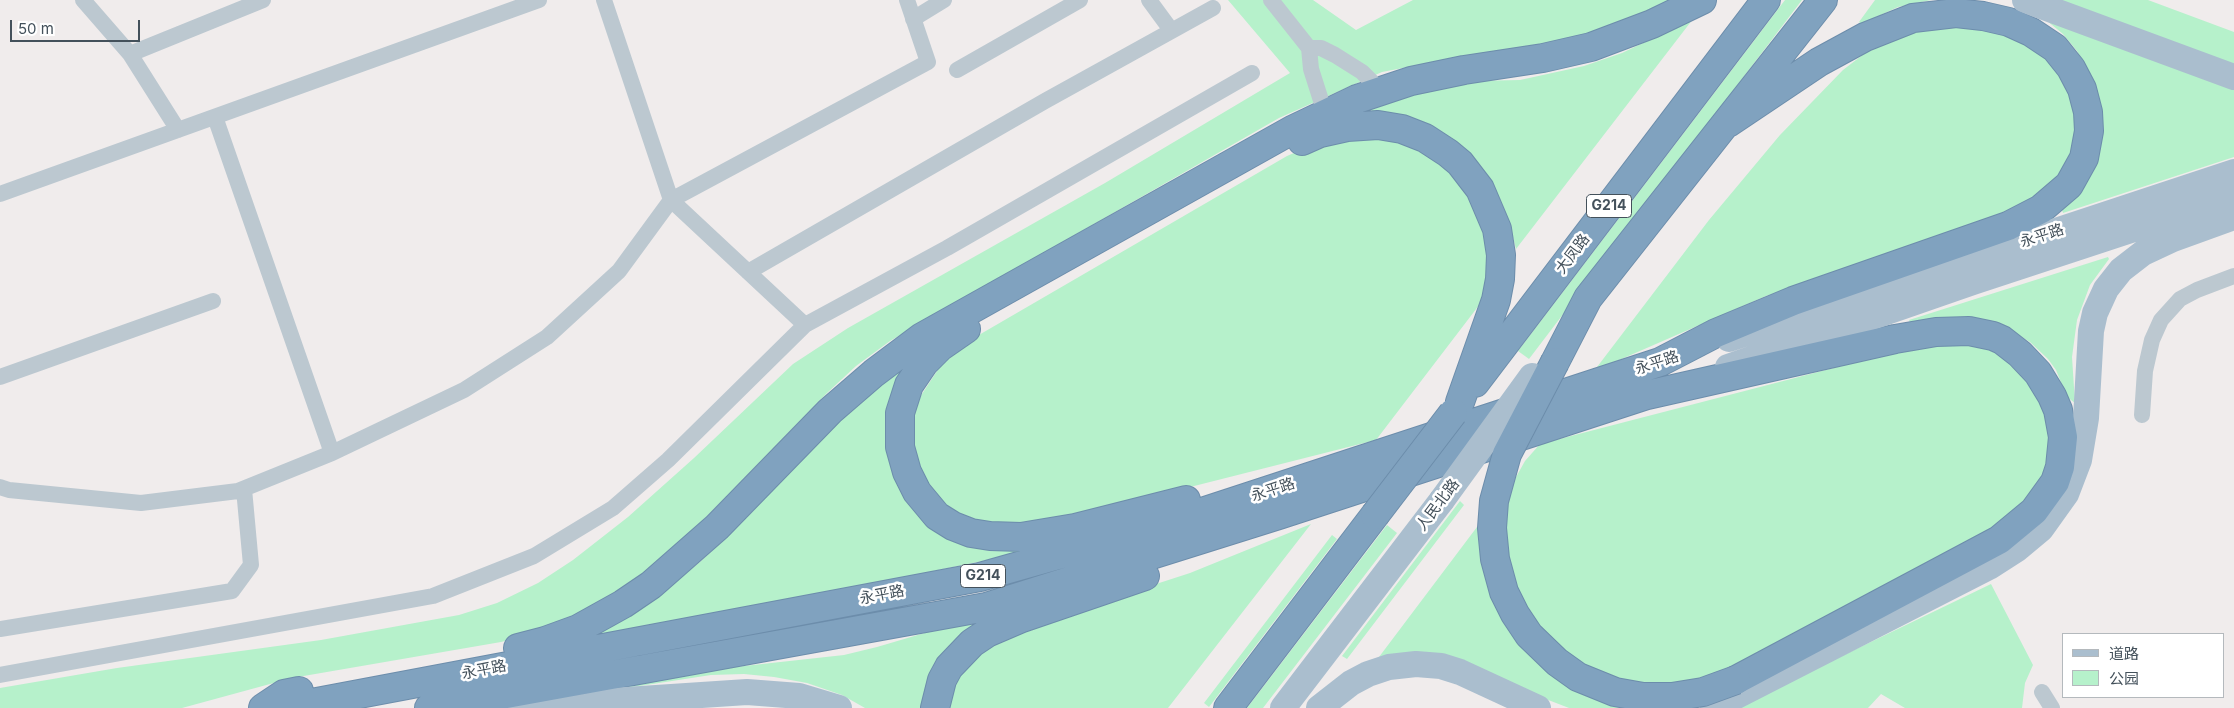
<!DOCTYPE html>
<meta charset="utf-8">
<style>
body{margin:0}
#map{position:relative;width:2234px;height:708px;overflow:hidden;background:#f0ecec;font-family:Inter,"Noto Sans SC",sans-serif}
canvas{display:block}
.legend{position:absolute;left:2062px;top:633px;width:162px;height:65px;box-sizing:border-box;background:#fff;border:1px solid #b4b9bd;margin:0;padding:6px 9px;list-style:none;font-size:15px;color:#44515b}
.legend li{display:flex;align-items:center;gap:10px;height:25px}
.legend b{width:25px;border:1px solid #b4b9bd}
.scale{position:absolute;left:10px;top:20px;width:130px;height:22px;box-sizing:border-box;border:2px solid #44515b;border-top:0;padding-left:6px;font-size:15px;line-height:18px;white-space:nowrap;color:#44515b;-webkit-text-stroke:4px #fff;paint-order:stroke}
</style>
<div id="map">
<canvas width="2234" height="708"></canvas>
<ul class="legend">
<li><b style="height:6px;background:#aabece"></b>道路</li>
<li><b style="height:14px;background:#b6f1cb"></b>公园</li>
</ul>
<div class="scale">50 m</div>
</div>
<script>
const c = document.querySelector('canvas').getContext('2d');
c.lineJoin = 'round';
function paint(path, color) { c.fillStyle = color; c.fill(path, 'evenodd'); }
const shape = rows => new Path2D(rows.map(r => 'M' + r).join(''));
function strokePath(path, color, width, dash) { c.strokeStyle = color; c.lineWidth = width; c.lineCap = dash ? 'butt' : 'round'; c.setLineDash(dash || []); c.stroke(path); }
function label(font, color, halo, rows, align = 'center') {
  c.font = font + ' Inter,"Noto Sans SC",sans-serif'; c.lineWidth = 5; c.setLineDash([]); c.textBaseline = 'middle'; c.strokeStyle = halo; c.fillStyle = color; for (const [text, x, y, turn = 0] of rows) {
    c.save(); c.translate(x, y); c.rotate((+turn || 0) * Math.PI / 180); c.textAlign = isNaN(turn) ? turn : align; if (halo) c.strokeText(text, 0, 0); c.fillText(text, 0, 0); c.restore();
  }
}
paint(shape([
 [1228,0,1313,0,1356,30,1413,0,1677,0,1542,51,1429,63,1382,72,1279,118,890,341,856,366,827,393,684,540,645,574,586,612,527,635,501,642,292,678,182,708,0,708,0,688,117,668,321,640,459,615,497,603,538,583,573,560,628,517,694,458,793,364,848,328,1105,183,1290,73],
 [1785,0,1802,0,1529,359,1518,351],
 [1875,0,1931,0,1898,7,1861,24,1859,22],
 [2049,0,2148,0,2234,32,2234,67],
 [1693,19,1516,249,1508,218,1494,189,1371,114,1372,106,1393,96,1472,81,1520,80,1584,66,1622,53],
 [2046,20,2234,86,2234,157,2063,213,2062,210,2071,201,2093,82,2077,51,2063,34],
 [1959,26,1982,28,2015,38,2042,55,2057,71,2072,97,2076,126,2071,154,2063,172,2050,188,1996,221,1766,296,1594,371,1709,220,1780,135,1843,70,1869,50,1901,35,1924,29],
 [1374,134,1424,149,1464,185,1481,218,1489,257,1483,300,1376,440,1036,526,998,528,959,517,933,494,918,465,914,449,913,425,915,410,920,397,939,368,956,352,972,339,1287,156,1308,147],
 [2108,257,2109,259,2090,285,2077,320,2072,357,2075,403,2067,397,2056,370,2048,359,2030,342,2010,330,1939,319,1910,322,1909,320],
 [1965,344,1984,348,2000,355,2021,371,2045,403,2052,437,2047,471,2009,523,1753,662,1689,682,1641,685,1585,671,1546,642,1514,590,1501,527,1511,486,1525,461,1540,444,1899,351,1923,346],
 [893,369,901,373,890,400,886,441,887,454,895,478,1017,547,1021,553,566,647,678,580,701,561,749,515,806,452],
 [1460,501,1464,505,1347,659,1342,656],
 [1480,523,1499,607,1638,708,1569,708,1538,696,1379,657],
 [1311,524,1168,708,949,708,952,691,963,670,979,654,1003,638,1036,623,1190,573],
 [1387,525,1397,533,1263,708,1247,708],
 [1332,535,1337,539,1209,707,1204,703],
 [1991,584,2033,665,2025,683,2022,708,1905,708,1881,694,1868,708,1734,708],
 [989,614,927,708,865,708,842,695,807,683,774,677,744,674,711,675,594,693,595,691,735,667,844,655,877,647]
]), '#b6f1cb');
const highway = shape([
 [1302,141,1320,133,1347,127,1378,125,1402,129,1425,138,1448,153,1460,163,1480,189,1497,229,1501,255,1500,279,1496,300,1460,402],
 [966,329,940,347,924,363,909,385,900,413,900,447,907,472,917,492,937,516,953,526,971,533,990,536,1021,537,1075,528,1186,500],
 [1555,362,1588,298,1823,0],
 [1475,383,1766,0],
 [518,648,545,641,578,629,623,604,651,585,717,527,830,411,874,373,922,337,1292,130,1357,99,1411,81,1464,70,1543,58,1591,47,1652,24,1702,0],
 [263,708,284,694,299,691],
 [285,708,980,577,1150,529,1660,362,1716,333,1793,301,2008,226,2041,209,2069,185,2084,158,2089,131,2088,112,2082,89,2071,68,2055,48,2031,32,2009,22,1983,16,1956,13,1913,18,1865,37,1819,62,1728,123],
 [429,708,986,607,1279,515,1647,395,1895,339,1936,332,1969,331,1993,336,2002,340,2020,354,2038,373,2052,396,2058,410,2063,437,2060,467,2055,482,2034,511,1999,540,1736,680],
 [935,708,942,680,949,667,972,643,987,633,1022,618,1145,576],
 [1228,708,1375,515]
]);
strokePath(highway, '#6c8dab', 30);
strokePath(shape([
 [83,0,130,54,178,130],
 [604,0,671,200,805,325],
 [1149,0,1171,30],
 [1271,0,1309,48,1311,69,1325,113],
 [913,19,944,0],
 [1309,48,1321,48,1335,55,1362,72,1381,91],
 [130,54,263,0],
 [957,70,1080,0],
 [215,117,332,453],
 [0,194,539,0],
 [748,272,1045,101,1213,8],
 [0,377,213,301],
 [2142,415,2145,371,2152,340,2161,320,2180,299,2197,290,2234,276],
 [0,487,9,490,141,503,238,491,332,453,464,390,547,337,619,271,671,200,928,62,907,0],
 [0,629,232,591,251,565,244,489],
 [0,675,433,596,534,556,613,508,668,460,805,325,947,248,1252,73],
 [2042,692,2052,708]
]), '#bcc8d0', 16);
strokePath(shape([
 [2025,0,2234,77],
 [1729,339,2234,172],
 [1728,367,1973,282,2234,196],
 [505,708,747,692,799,696,839,708],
 [1283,708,1442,500],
 [1319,708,1351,683,1368,674,1389,667,1416,664,1441,666,1460,672,1538,708],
 [1713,708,1989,567,2017,549,2041,529,2066,494,2079,460,2086,418,2091,331,2095,313,2106,289,2121,270,2143,253,2173,239,2234,217]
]), '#aabece', 26);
strokePath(highway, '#80a2bf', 28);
const highwayBridge = shape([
 [1555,362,1507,454,1494,501,1492,528,1495,559,1504,592,1515,614,1529,635,1557,662,1578,677,1615,692,1643,697,1672,697,1703,692,1736,680],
 [1375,515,1453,413]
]);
strokePath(highwayBridge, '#6c8dab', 30, []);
strokePath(shape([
 [1442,500,1532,376]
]), '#aabece', 26);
strokePath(highwayBridge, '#80a2bf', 28);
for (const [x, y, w] of [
 [1609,206,45],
 [983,576,45]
]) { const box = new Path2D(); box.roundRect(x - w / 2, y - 11.5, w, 23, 4); c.fillStyle = '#fff'; c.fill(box); strokePath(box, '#44515b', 1); }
label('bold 14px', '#44515b', null, [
 ["G214",1609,206],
 ["G214",983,576]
]);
label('15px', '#44515b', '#fff', [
 ["永平路",2042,236,-18],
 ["大凤路",1573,254,-53],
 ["永平路",1657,363,-18],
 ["永平路",1273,490,-18],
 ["人民北路",1438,505,-53],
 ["永平路",882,595,-11],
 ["永平路",484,670,-11]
]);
</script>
